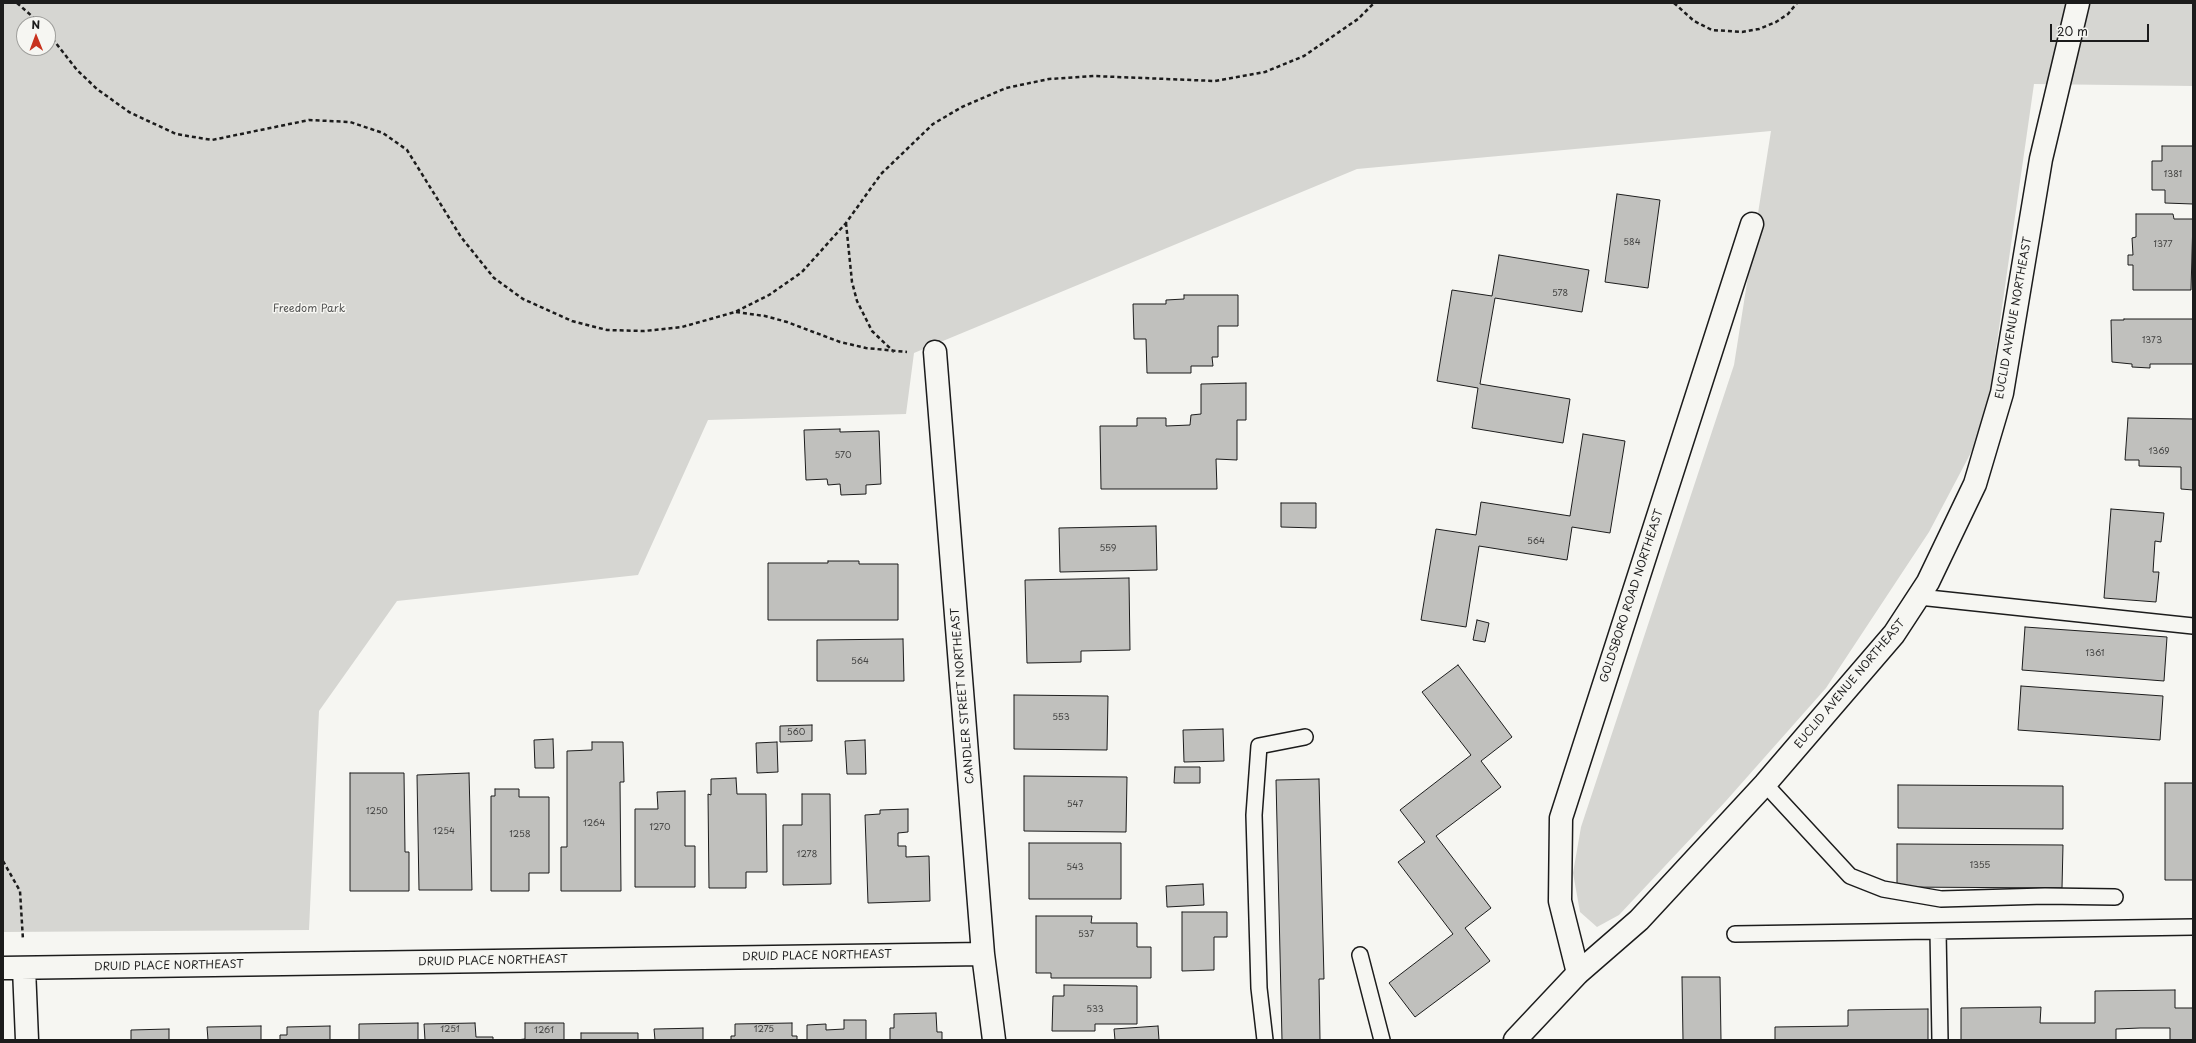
<!DOCTYPE html>
<style>
body{margin:0}
#map{position:relative;width:2196px;height:1043px;overflow:hidden;background:#f6f6f2;font-family:"Playpen Sans",sans-serif}
canvas{display:block}
.frame{position:absolute;inset:0;border:4px solid #1c1c1c;pointer-events:none}
.north{position:absolute;left:16px;top:16px;width:40px;height:40px;box-sizing:border-box;background:#f6f6f2;border:1px solid #9f9f9c;border-radius:50%;rotate:359deg;font-size:11px;font-weight:700;line-height:16px;text-align:center;color:#1c1c1c}
.north::after{content:'';display:block;margin:auto;width:14px;height:18px;background:#c8321e;clip-path:polygon(50% 0,100% 100%,50% 72%,0 100%)}
.scale{position:absolute;left:2050px;top:24px;width:99px;height:18px;box-sizing:border-box;border:2px solid #1c1c1c;border-top:0;padding-left:5px;font-size:12px;line-height:14px;white-space:nowrap;color:#1c1c1c;-webkit-text-stroke:3px #f6f6f2;paint-order:stroke}
</style>
<div id="map">
<canvas width="2196" height="1043"></canvas>
<div class="frame"></div>
<div class="north">N</div>
<div class="scale">20 m</div>
</div>
<script>
const c = document.querySelector('canvas').getContext('2d');
c.lineJoin = 'round';
function paint(path, color) { c.fillStyle = color; c.fill(path, 'evenodd'); }
const shape = rows => new Path2D(rows.map(r => 'M' + r).join(''));
function strokePath(path, color, width, dash) { c.strokeStyle = color; c.lineWidth = width; c.lineCap = dash ? 'butt' : 'round'; c.setLineDash(dash || []); c.stroke(path); }
function label(font, color, halo, rows, align = 'center') {
  c.font = font + ' "Playpen Sans",sans-serif'; c.lineWidth = 3; c.setLineDash([]); c.textBaseline = 'middle'; c.strokeStyle = halo; c.fillStyle = color; for (const [text, x, y, turn = 0] of rows) {
    c.save(); c.translate(x, y); c.rotate((+turn || 0) * Math.PI / 180); c.textAlign = isNaN(turn) ? turn : align; if (halo) c.strokeText(text, 0, 0); c.fillText(text, 0, 0); c.restore();
  }
}
paint(shape([
 [3,3,2193,3,2193,86,2034,84,1985,426,1929,532,1826,688,1725,802,1619,915,1597,927,1580,912,1573,873,1581,827,1734,365,1771,131,1357,169,914,353,906,414,708,420,638,575,397,601,319,711,309,930,3,932],
 [24,24,48,24,48,48,24,48]
]), '#d6d6d2');
const building = shape([
 [2162,146,2193,146,2193,204,2165,203,2165,190,2152,190,2152,161,2162,161,2162,146],
 [1617,194,1660,200,1648,288,1605,282,1617,194],
 [2136,214,2173,214,2174,219,2193,219,2191,290,2133,290,2133,265,2128,265,2128,255,2133,255,2132,238,2136,237,2136,214],
 [1499,255,1589,270,1582,312,1495,298,1480,384,1570,399,1563,443,1472,428,1478,388,1437,381,1452,290,1492,296,1499,255],
 [1184,295,1238,295,1238,326,1218,326,1218,357,1212,357,1213,366,1191,366,1191,373,1147,373,1146,339,1134,339,1133,304,1166,304,1166,300,1184,299,1184,295],
 [2124,319,2193,319,2193,364,2150,364,2150,368,2132,367,2132,364,2112,362,2111,320,2124,320,2124,319],
 [1246,383,1246,420,1237,420,1237,460,1216,459,1217,489,1101,489,1100,426,1137,426,1137,418,1166,418,1166,426,1190,425,1191,415,1201,414,1201,384,1246,383],
 [2128,418,2193,419,2193,490,2181,489,2181,467,2139,466,2139,460,2125,460,2128,418],
 [840,429,840,432,879,431,881,484,866,485,866,494,841,495,840,484,828,485,827,479,806,480,804,430,840,429],
 [1583,434,1625,441,1610,533,1572,527,1567,560,1479,546,1466,627,1421,620,1436,529,1476,535,1481,502,1570,516,1583,434],
 [1281,503,1316,503,1316,528,1281,527,1281,503],
 [2111,509,2164,513,2161,542,2155,541,2153,572,2159,572,2156,602,2104,598,2111,509],
 [1156,526,1157,570,1060,572,1059,528,1156,526],
 [828,561,859,561,859,564,898,564,898,620,768,620,768,563,828,563,828,561],
 [1129,578,1130,650,1081,651,1081,662,1027,663,1025,580,1129,578],
 [1477,620,1489,623,1485,642,1473,640,1477,620],
 [2025,627,2167,637,2164,681,2022,670,2025,627],
 [903,639,904,681,817,681,817,640,903,639],
 [1458,665,1512,737,1481,761,1501,787,1436,836,1491,908,1465,928,1490,961,1415,1017,1389,983,1453,934,1398,862,1425,842,1400,810,1471,755,1422,692,1458,665],
 [2021,686,2163,696,2160,740,2018,730,2021,686],
 [1014,695,1108,696,1107,750,1014,749,1014,695],
 [812,725,812,741,780,742,780,726,812,725],
 [1223,729,1224,761,1184,762,1183,730,1223,729],
 [553,739,554,768,535,768,534,740,553,739],
 [865,740,866,774,847,774,845,741,865,740],
 [592,742,623,742,624,782,620,782,621,891,561,891,561,847,567,847,567,751,592,750,592,742],
 [777,742,778,772,757,773,756,743,777,742],
 [1175,767,1200,767,1200,783,1174,783,1175,767],
 [350,773,404,773,405,852,409,852,409,891,350,891,350,773],
 [469,773,472,890,419,890,417,775,469,773],
 [1024,776,1127,777,1126,832,1024,831,1024,776],
 [736,778,737,794,766,794,767,872,746,872,746,888,709,888,708,794,711,795,711,779,736,778],
 [1319,779,1324,979,1319,979,1320,1040,1282,1040,1276,780,1319,779],
 [2165,783,2193,783,2193,880,2165,880,2165,783],
 [1898,785,2063,786,2063,829,1898,828,1898,785],
 [495,789,519,789,519,797,549,797,549,873,529,873,529,891,491,891,491,796,495,796,495,789],
 [685,791,685,846,695,846,695,887,635,887,635,809,658,809,657,792,685,791],
 [802,794,830,794,831,884,783,885,783,825,802,825,802,794],
 [908,809,908,832,898,833,898,846,906,846,906,857,929,856,930,901,868,903,865,815,880,814,880,810,908,809],
 [1029,843,1121,843,1121,899,1029,899,1029,843],
 [1897,844,2063,845,2062,888,1897,887,1897,844],
 [1203,884,1204,905,1167,907,1166,886,1203,884],
 [1182,912,1227,912,1227,937,1214,937,1214,970,1182,971,1182,912],
 [1036,916,1092,916,1091,923,1137,923,1137,947,1151,947,1151,978,1051,978,1051,973,1036,973,1036,916],
 [1682,977,1720,977,1721,1040,1683,1040,1682,977],
 [1064,985,1137,986,1137,1024,1095,1024,1095,1031,1052,1031,1053,996,1064,996,1064,985],
 [2175,990,2175,1008,2193,1008,2193,1040,2170,1040,2170,1028,2140,1028,2116,1029,2116,1040,1961,1040,1961,1008,2041,1007,2040,1023,2095,1023,2095,991,2175,990],
 [1928,1009,1928,1040,1775,1040,1775,1027,1848,1026,1848,1010,1928,1009],
 [936,1013,937,1032,942,1032,942,1040,890,1040,890,1028,894,1028,894,1014,936,1013],
 [844,1020,866,1020,866,1040,807,1040,807,1025,826,1024,826,1030,844,1029,844,1020],
 [418,1023,418,1040,359,1040,359,1024,418,1023],
 [475,1023,476,1037,493,1037,493,1040,425,1040,424,1024,475,1023],
 [525,1023,564,1023,564,1040,516,1040,525,1039,525,1023],
 [792,1023,792,1036,797,1036,797,1040,731,1040,731,1036,735,1036,735,1024,792,1023],
 [261,1026,261,1040,208,1040,207,1027,261,1026],
 [330,1026,330,1040,280,1040,280,1035,287,1035,287,1027,330,1026],
 [1158,1026,1159,1040,1115,1040,1114,1029,1158,1026],
 [703,1028,703,1040,655,1040,654,1029,703,1028],
 [169,1029,169,1040,131,1040,131,1030,169,1029],
 [581,1033,638,1033,638,1040,581,1040,581,1033]
]);
paint(building, '#c0c0bd');
strokePath(building, '#1c1c1c', 1);
const lane = shape([
 [1919,597,2193,626],
 [1765,784,1850,876,1883,889,1941,899,2045,896,2115,897],
 [1938,931,1940,1040],
 [1735,934,2193,927],
 [1360,955,1382,1040],
 [1265,1040,1259,988,1254,815,1259,746,1305,737]
]);
const street = shape([
 [935,352,983,954,994,1040],
 [3,968,983,954],
 [24,968,27,1040],
 [1578,973,1560,901,1561,818,1752,224],
 [1515,1040,1578,973,1639,920,1765,784,1894,634,1928,582,1975,484,2002,393,2041,159,2078,3]
]);
strokePath(lane, '#1c1c1c', 18);
strokePath(street, '#1c1c1c', 25);
strokePath(shape([
 [17,3,41,24],
 [1674,3,1694,21,1712,30,1742,32,1759,29,1776,22,1788,14,1797,3],
 [48,33,77,70,97,89,129,112,176,134,212,140,309,120,350,122,383,133,407,150,461,237,494,278,523,299,572,321,607,330,644,331,682,327,735,312,769,295,802,272,846,223,881,174,933,124,962,107,1006,88,1049,79,1094,76,1215,81,1265,72,1304,56,1358,19,1374,3],
 [846,223,852,282,857,301,872,331,894,352],
 [736,312,765,316,787,322,840,342,866,348,907,352],
 [3,861,20,891,23,940]
]), '#1c1c1c', 2.5, [4, 3]);
strokePath(lane, '#f6f6f2', 15);
strokePath(street, '#f6f6f2', 22);
label('9px', '#454544', null, [
 ["1381",2173,175],
 ["584",1632,243],
 ["1377",2163,245],
 ["578",1560,294],
 ["1373",2152,341],
 ["1369",2159,452],
 ["570",843,456],
 ["564",1536,542],
 ["559",1108,549],
 ["1361",2095,654],
 ["564",860,662],
 ["553",1061,718],
 ["560",796,733],
 ["547",1075,805],
 ["1250",377,812],
 ["1264",594,824],
 ["1270",660,828],
 ["1254",444,832],
 ["1258",520,835],
 ["1278",807,855],
 ["1355",1980,866],
 ["543",1075,868],
 ["537",1086,935],
 ["533",1095,1010],
 ["1251",450,1030],
 ["1275",764,1030],
 ["1261",544,1031]
]);
label('11px', '#545453', '#f6f6f2', [
 ["Freedom Park",309,309]
]);
label('11px', '#1c1c1c', '#f6f6f2', [
 ["EUCLID AVENUE NORTHEAST",2014,318,-80],
 ["GOLDSBORO ROAD NORTHEAST",1632,596,-72],
 ["EUCLID AVENUE NORTHEAST",1850,684,-50],
 ["CANDLER STREET NORTHEAST",963,696,-95],
 ["DRUID PLACE NORTHEAST",817,956,-1],
 ["DRUID PLACE NORTHEAST",493,961,-1],
 ["DRUID PLACE NORTHEAST",169,966,-1]
]);
</script>
